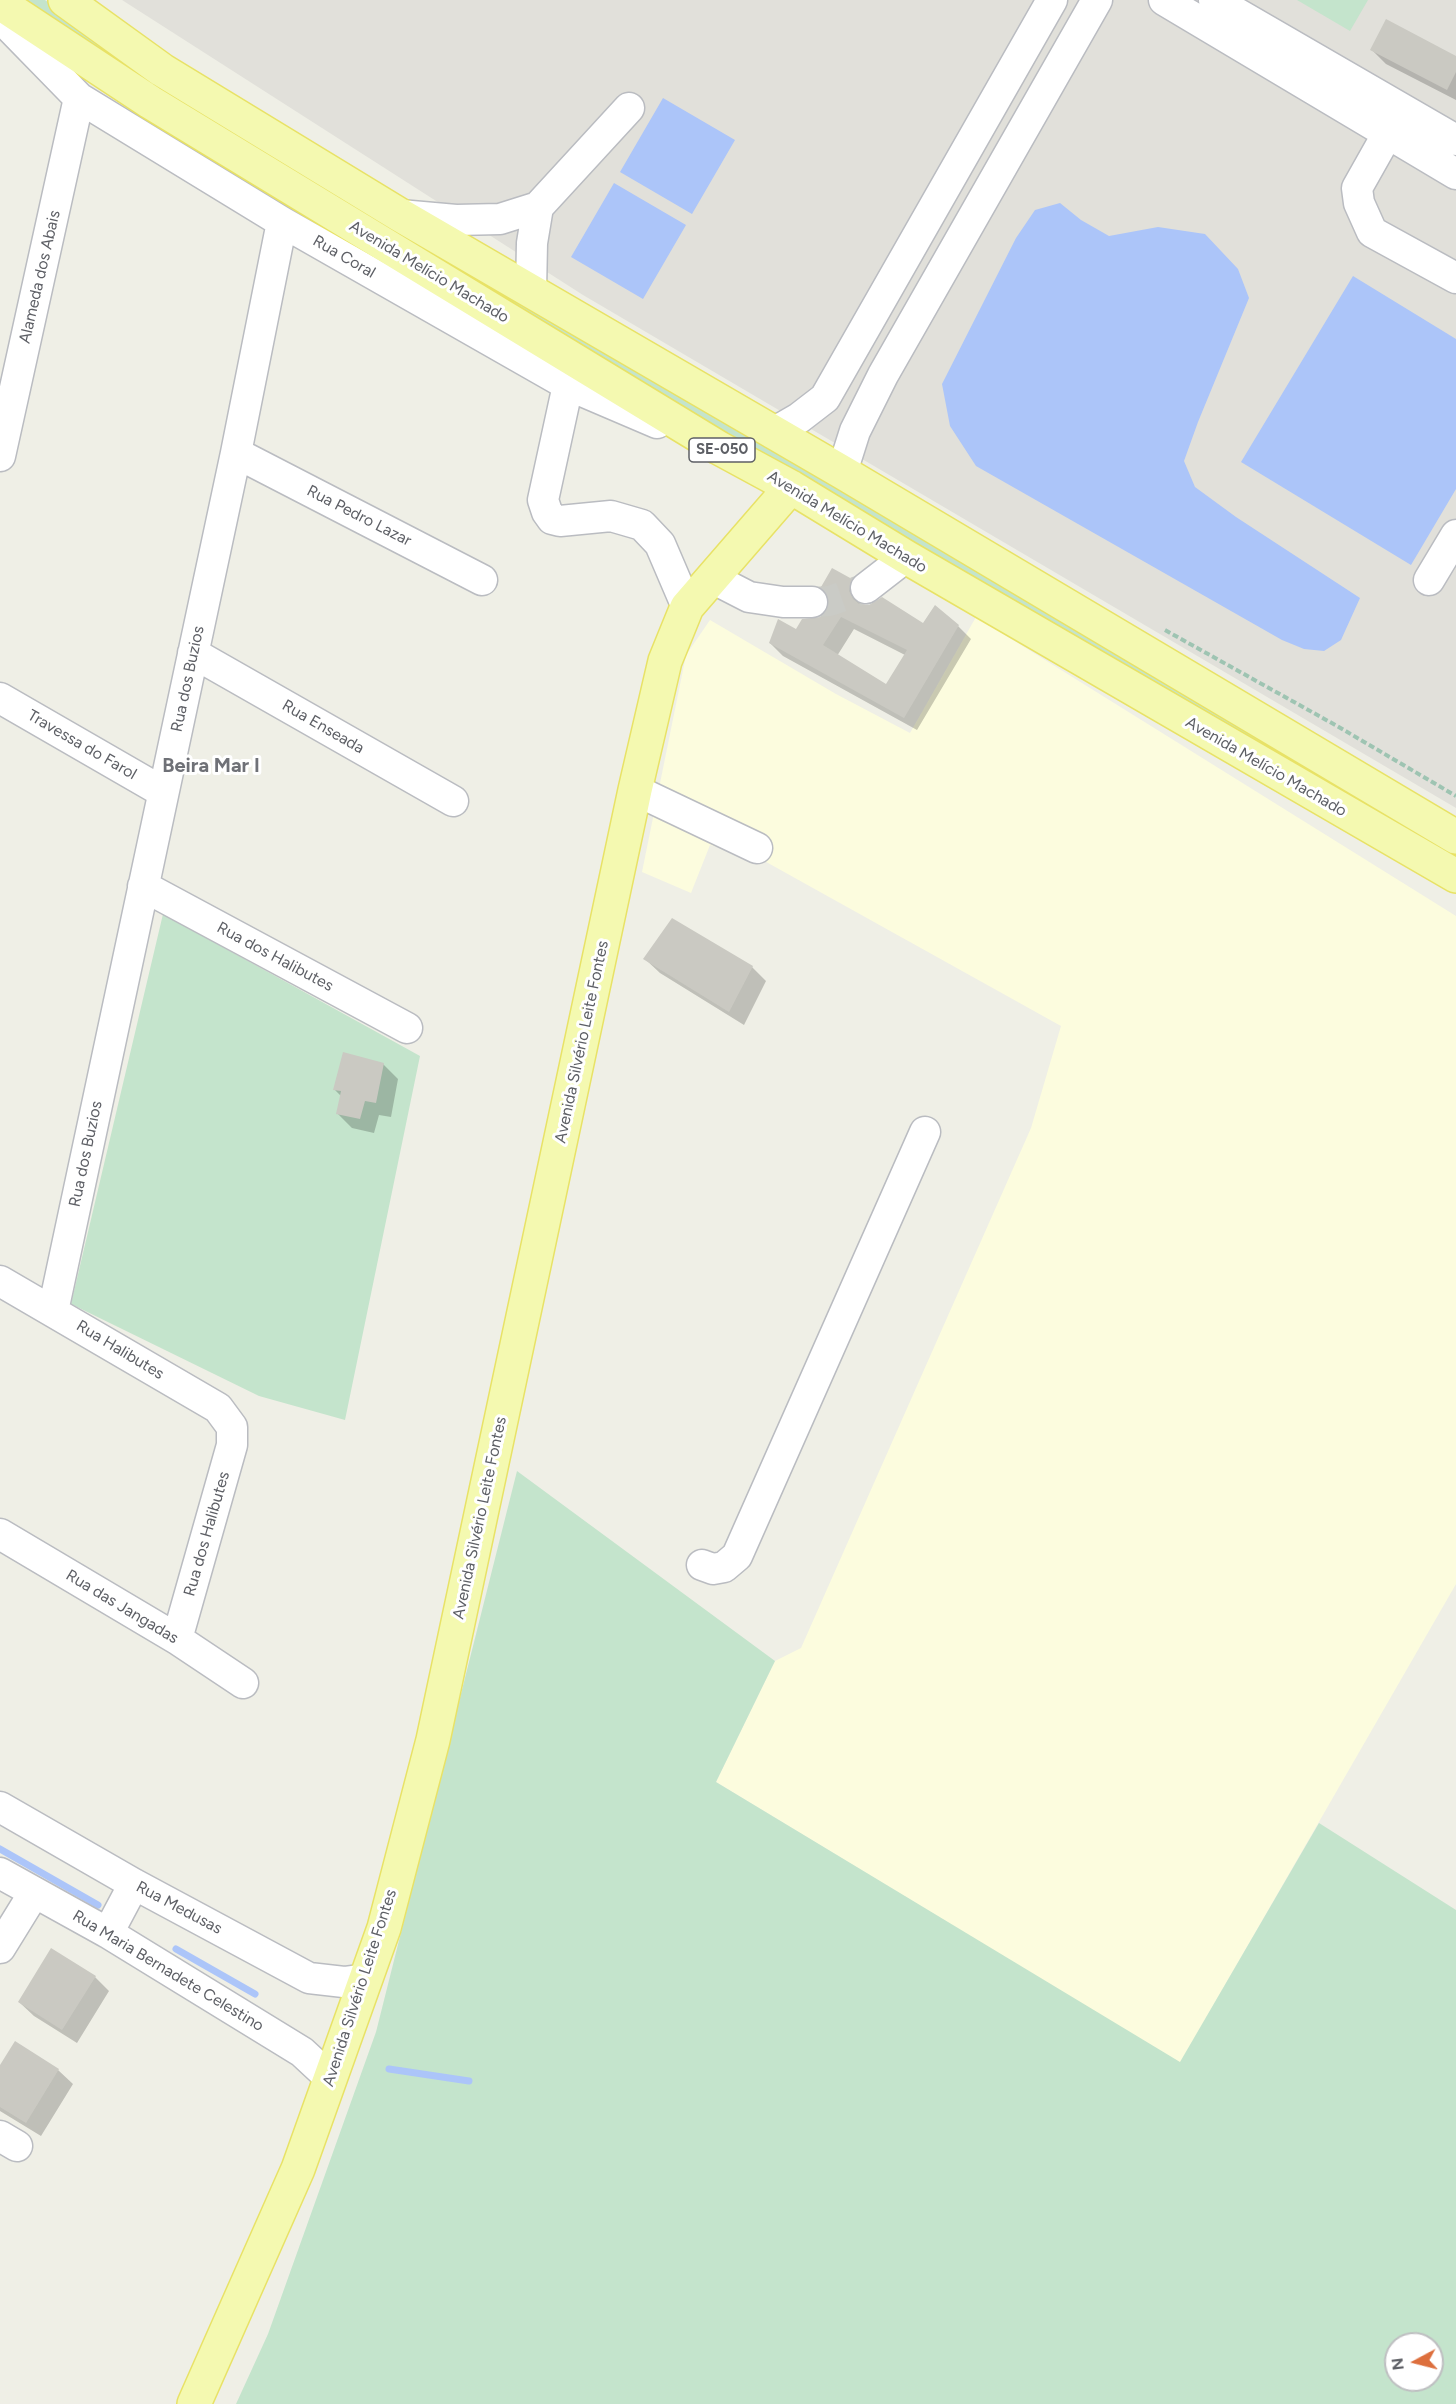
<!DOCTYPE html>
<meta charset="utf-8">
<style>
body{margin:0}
#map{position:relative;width:1456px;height:2404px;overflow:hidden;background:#efefe6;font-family:Figtree,sans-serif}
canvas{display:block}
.north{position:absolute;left:1384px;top:2332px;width:60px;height:60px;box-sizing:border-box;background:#fff;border:2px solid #bebfc1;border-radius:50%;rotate:263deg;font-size:16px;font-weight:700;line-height:24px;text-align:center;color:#5d5f65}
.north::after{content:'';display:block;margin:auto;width:21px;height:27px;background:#dd6f3d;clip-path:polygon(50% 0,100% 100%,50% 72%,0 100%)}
</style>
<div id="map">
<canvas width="1456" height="2404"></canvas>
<div class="north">N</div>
</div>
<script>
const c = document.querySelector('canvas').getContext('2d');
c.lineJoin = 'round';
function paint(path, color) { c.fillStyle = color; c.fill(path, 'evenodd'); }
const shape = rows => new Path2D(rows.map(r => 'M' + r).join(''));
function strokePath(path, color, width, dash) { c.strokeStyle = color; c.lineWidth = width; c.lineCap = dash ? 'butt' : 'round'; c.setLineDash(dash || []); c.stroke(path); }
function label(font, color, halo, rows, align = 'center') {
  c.font = font + ' Figtree,sans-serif'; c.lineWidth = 6; c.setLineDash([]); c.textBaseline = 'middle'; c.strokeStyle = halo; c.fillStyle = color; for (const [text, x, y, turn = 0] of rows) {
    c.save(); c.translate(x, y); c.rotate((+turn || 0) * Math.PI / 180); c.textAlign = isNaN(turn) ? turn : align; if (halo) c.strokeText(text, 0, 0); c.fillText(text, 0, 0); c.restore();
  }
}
paint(shape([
 [976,617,1456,916,1456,1584,1180,2063,716,1782,775,1661,801,1648,1031,1128,1061,1026,759,858,710,845,691,893,642,872,686,655,710,620,836,694,910,733]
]), '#fcfcde');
paint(shape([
 [122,0,1456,0,1456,808,583,295]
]), '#e1e0da');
paint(shape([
 [19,0,45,0,104,43,1456,842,1456,861,455,275],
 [1297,0,1368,0,1350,31],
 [163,914,420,1056,345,1420,259,1396,71,1304],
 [517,1471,775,1661,716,1782,1180,2062,1319,1823,1456,1910,1456,2404,236,2404,268,2334,376,2032],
 [1396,2344,1432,2344,1432,2380,1396,2380]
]), '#c4e4cc');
paint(shape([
 [663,98,735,140,692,214,620,172],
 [614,183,686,225,643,299,571,257],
 [1060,203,1081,220,1109,236,1158,227,1205,234,1238,269,1249,298,1198,422,1184,461,1195,487,1236,517,1360,598,1341,640,1324,651,1304,649,1282,640,976,466,950,426,942,384,1016,238,1035,210],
 [1353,276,1456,339,1456,489,1411,565,1241,462]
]), '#acc5f9');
paint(shape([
 [1372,50,1456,57,1456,100,1386,64],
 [851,580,864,593,861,605,924,625,958,626,971,639,917,730,783,656,770,643,821,619],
 [854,629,905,655,886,686,837,656],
 [645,959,752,967,766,981,744,1025,660,973],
 [383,1064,398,1079,391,1117,379,1115,374,1133,352,1128,337,1113,341,1096,335,1090],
 [95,1977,109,1991,77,2043,34,2016,19,2002],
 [0,2068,58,2070,73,2084,41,2136,0,2111]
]), '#0003');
strokePath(shape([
 [0,1849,98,1905],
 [176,1949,255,1994],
 [389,2069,469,2081]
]), '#acc5f9', 7);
paint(shape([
 [1386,19,1456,56,1456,72,1447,90,1370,50],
 [832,568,852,579,849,591,853,599,859,604,869,605,882,597,923,623,935,605,959,625,904,718,769,643,778,619,796,629,802,619,820,617,827,611,829,601,827,593,821,587],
 [841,617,907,650,886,684,823,645],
 [672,918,753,966,729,1012,643,959],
 [343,1052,384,1063,376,1103,365,1101,360,1119,336,1114,341,1091,333,1090],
 [51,1948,96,1976,62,2030,18,2002],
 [15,2041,59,2069,26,2123,0,2107,0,2065]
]), '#cac9c2');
strokePath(shape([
 [812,602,830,601,866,588]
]), '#cacbc6', 30, [30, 15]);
const minor = shape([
 [1164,0,1456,174],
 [1214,0,1456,140],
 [0,17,79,98,282,222,568,385,657,423],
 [1388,133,1357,188,1359,203,1372,232,1456,278],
 [400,215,456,220,500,219,538,207,629,108],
 [531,291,532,243,538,207],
 [568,385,543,500,547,512,552,519,560,521,611,516,642,525,660,544,687,607],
 [773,433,799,418,825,398,1052,0],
 [236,453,482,580],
 [0,456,79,98],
 [842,472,855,431,883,375,1097,0],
 [712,578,749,597,783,602,812,602],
 [1429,580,1456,535],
 [866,588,906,557],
 [193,653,453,801],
 [0,698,163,792],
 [635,790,757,848],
 [143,886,407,1028],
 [0,1281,218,1408,232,1427,232,1445,177,1639],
 [53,1311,236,453,282,222],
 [0,1534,177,1639,243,1683],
 [702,1565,713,1569,724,1567,737,1556,925,1132],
 [0,1807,134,1884,309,1978,344,1982,366,1979],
 [0,1873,108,1933,302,2052,330,2078],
 [108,1933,134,1884],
 [0,1948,34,1893],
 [0,2136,17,2146]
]);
const major = shape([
 [65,0,162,70,400,215,842,472,1456,837],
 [0,3,150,102,719,448,791,487,906,557,1456,876],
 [194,2404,298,2169,384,1928,433,1740,635,790,665,661,687,607,791,487]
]);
strokePath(minor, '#babcc1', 33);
strokePath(major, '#e8e266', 36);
strokePath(shape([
 [1165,630,1337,726,1456,796]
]), '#9ec4b2', 4, [6, 3]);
strokePath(minor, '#fff', 30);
strokePath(major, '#f4f9b0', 33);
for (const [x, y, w] of [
 [722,450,66]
]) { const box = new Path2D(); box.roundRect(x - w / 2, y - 12, w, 24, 4.5); c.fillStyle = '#fff'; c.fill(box); strokePath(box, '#5d5f65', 1.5); }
label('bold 15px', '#5d5f65', null, [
 ["SE-050",722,450]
]);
label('16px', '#5d5f65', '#fff', [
 ["Rua Coral",344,257,30],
 ["Avenida Melício Machado",429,272,31],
 ["Alameda dos Abais",40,277,-77],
 ["Rua Pedro Lazar",359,516,27],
 ["Avenida Melício Machado",847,522,31],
 ["Rua dos Buzios",188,679,-78],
 ["Rua Enseada",323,727,30],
 ["Travessa do Farol",82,745,30],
 ["Avenida Melício Machado",1266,767,30],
 ["Rua dos Halibutes",275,957,28],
 ["Avenida Silvério Leite Fontes",582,1042,-78],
 ["Rua dos Buzios",86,1154,-78],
 ["Rua Halibutes",120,1350,31],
 ["Avenida Silvério Leite Fontes",480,1518,-78],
 ["Rua dos Halibutes",207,1534,-74],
 ["Rua das Jangadas",122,1607,31],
 ["Rua Medusas",179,1908,28],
 ["Rua Maria Bernadete Celestino",168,1971,31],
 ["Avenida Silvério Leite Fontes",360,1988,-72]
]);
label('bold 20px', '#6f7177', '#fff', [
 ["Beira Mar I",211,766]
]);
</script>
